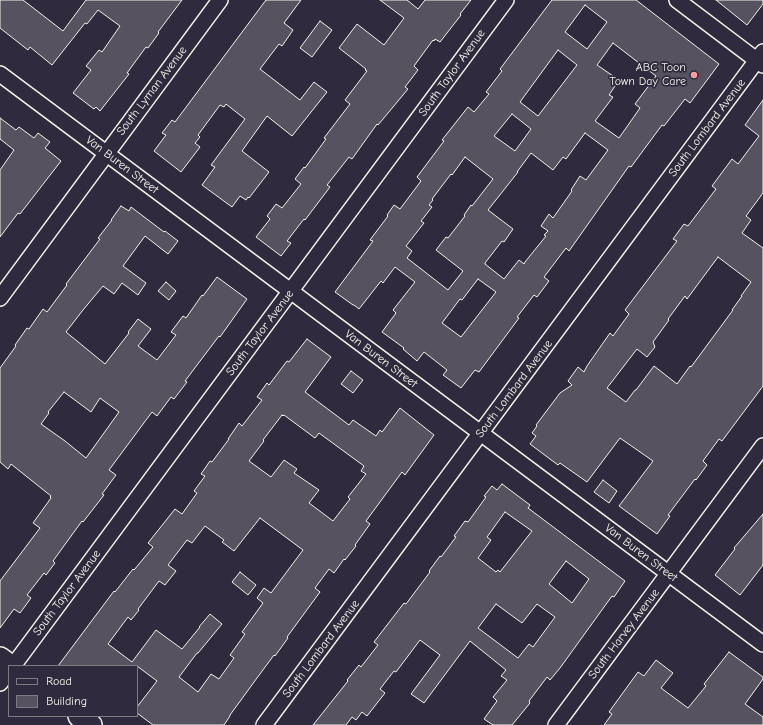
<!DOCTYPE html>
<style>
body{margin:0}
#map{position:relative;width:763px;height:725px;overflow:hidden;background:#2f2a3d;font-family:"Comic Neue",sans-serif}
canvas{display:block}
.legend{position:absolute;left:8px;top:665px;width:130px;height:52px;box-sizing:border-box;background:#2f2a3d;border:1px solid #7e7a81;margin:0;padding:5px 7px;list-style:none;font-size:12px;color:#f4f1e8}
.legend li{display:flex;align-items:center;gap:8px;height:20px}
.legend b{width:20px;border:1px solid #7e7a81}
</style>
<div id="map">
<canvas width="763" height="725"></canvas>
<ul class="legend">
<li><b style="height:5px;background:#2f2a3d"></b>Road</li>
<li><b style="height:11px;background:#56525f"></b>Building</li>
</ul>
</div>
<script>
const c = document.querySelector('canvas').getContext('2d');
c.lineJoin = 'round';
function paint(path, color) { c.fillStyle = color; c.fill(path, 'evenodd'); }
const shape = rows => new Path2D(rows.map(r => 'M' + r).join(''));
function strokePath(path, color, width, dash) { c.strokeStyle = color; c.lineWidth = width; c.lineCap = dash ? 'butt' : 'round'; c.setLineDash(dash || []); c.stroke(path); }
function label(font, color, halo, rows, align = 'center') {
  c.font = font + ' "Comic Neue",sans-serif'; c.lineWidth = 3.5; c.setLineDash([]); c.textBaseline = 'middle'; c.strokeStyle = halo; c.fillStyle = color; for (const [text, x, y, turn = 0] of rows) {
    c.save(); c.translate(x, y); c.rotate((+turn || 0) * Math.PI / 180); c.textAlign = isNaN(turn) ? turn : align; if (halo) c.strokeText(text, 0, 0); c.fillText(text, 0, 0); c.restore();
  }
}
const building = shape([
 [0,0,23,0,63,31,86,0,182,0,158,32,159,33,148,48,146,47,127,73,129,74,100,111,96,107,94,109,73,93,91,70,86,66,99,50,102,52,120,26,98,10,87,24,85,23,52,65,30,47,28,50,0,28,0,0],
 [266,0,301,0,284,23,293,30,282,46,279,44,260,69,300,100,314,82,327,92,292,136,267,116,242,151,269,172,249,198,248,197,246,200,240,196,232,207,202,185,215,167,211,165,245,119,226,104,224,107,220,105,198,135,200,137,195,143,200,147,181,172,154,151,166,135,162,133,172,120,175,122,266,0],
 [380,0,407,0,418,9,425,0,471,0,460,14,461,15,440,42,435,39,434,41,433,40,414,66,418,70,405,87,408,89,378,125,377,124,352,159,349,157,327,185,330,187,305,220,304,219,287,241,291,243,281,256,256,237,270,219,267,216,276,204,282,208,301,184,295,179,304,167,305,168,326,139,324,138,350,104,345,100,367,71,365,70,366,69,339,48,357,24,384,45,404,18,380,0],
 [552,0,636,0,719,64,690,103,685,99,664,126,662,125,631,167,629,166,569,251,566,248,544,277,549,281,537,297,534,295,517,317,519,318,479,372,475,370,461,388,443,375,447,370,424,352,417,361,403,349,404,348,382,332,396,313,393,310,415,282,395,267,383,283,381,281,359,309,354,305,353,305,335,292,373,241,370,240,388,216,387,215,394,205,400,209,421,181,417,177,444,141,442,140,468,107,474,112,489,94,486,92,502,71,500,69,552,0],
 [585,5,607,22,587,49,565,32,585,5],
 [613,43,656,76,635,104,640,108,619,138,595,121,613,97,609,95,619,80,597,65,613,43],
 [558,50,577,65,538,116,520,102,558,50],
 [512,114,531,129,515,151,494,136,512,114],
 [585,133,608,150,586,180,580,176,571,190,572,191,553,218,549,214,541,226,548,231,544,235,546,236,525,262,524,264,519,260,504,279,485,264,485,263,502,241,504,242,513,229,488,210,518,172,517,172,531,153,553,170,563,157,566,159,585,133],
 [465,157,493,179,472,206,471,205,464,215,465,216,448,238,446,237,436,250,463,271,448,290,407,258,412,251,406,246,424,223,421,221,432,207,429,205,433,200,432,199,451,174,452,175,465,157],
 [478,279,496,292,461,337,442,323,460,299,462,300,478,279],
 [716,0,763,0,763,4,747,25,716,0],
 [320,21,332,30,312,57,300,48,320,21],
 [763,100,763,193,746,216,751,220,742,233,763,248,763,386,722,441,719,439,703,461,707,465,696,480,695,479,668,515,670,516,657,534,619,506,653,461,620,438,587,482,560,463,558,465,530,444,536,436,532,433,537,426,536,425,560,393,572,385,568,381,578,367,584,372,587,366,610,333,613,336,629,314,625,310,677,241,673,239,684,224,688,226,716,189,712,186,732,159,738,164,759,136,745,125,763,100],
 [718,257,751,282,741,296,742,296,732,310,733,310,691,367,690,366,677,384,654,366,636,390,635,390,626,402,607,388,637,349,647,357,655,347,653,342,669,320,668,319,685,296,687,299,718,257],
 [0,118,16,130,19,127,34,138,38,133,50,142,45,148,61,161,20,214,18,213,0,237,0,170,14,150,0,139,0,118],
 [121,206,129,211,131,207,164,232,165,231,178,241,168,254,145,236,123,266,146,283,138,295,122,283,114,294,103,286,83,310,66,332,105,364,129,333,128,332,138,319,151,329,138,346,157,360,176,335,171,332,183,316,186,318,202,295,203,296,217,277,247,299,220,337,219,336,185,381,187,382,174,399,171,397,157,416,152,412,109,470,116,475,102,494,104,495,83,522,82,521,53,561,55,563,46,575,44,573,27,595,31,598,20,613,14,609,0,628,0,581,40,528,33,523,51,498,50,497,51,496,11,464,8,469,0,462,0,368,16,346,15,345,27,328,29,329,43,309,47,312,67,285,66,284,100,239,98,238,112,220,111,220,121,206],
 [64,392,91,412,100,398,119,412,86,458,65,441,41,424,49,413,48,412,64,392],
 [166,282,176,291,169,300,158,291,166,282],
 [307,339,331,357,305,392,349,425,353,420,376,436,380,430,382,432,400,408,434,435,405,475,402,472,366,521,370,524,355,545,356,546,345,560,344,559,334,573,329,569,315,588,320,592,287,637,288,638,275,656,274,655,257,678,230,715,230,716,224,725,153,725,137,713,137,707,157,681,137,666,58,666,114,591,115,592,133,569,134,570,153,547,148,543,175,509,182,514,197,493,194,491,205,476,201,474,210,461,212,462,229,439,228,439,239,423,242,426,262,400,257,397,267,383,269,385,287,361,289,362,307,339],
 [282,415,283,416,284,415,315,438,319,433,364,466,361,471,366,474,348,497,350,499,333,521,309,503,319,490,294,473,297,469,284,460,271,477,249,461,264,441,263,440,282,415],
 [260,518,303,550,271,593,264,588,257,598,263,603,242,632,245,634,230,655,234,658,219,679,211,674,198,692,179,677,197,653,198,653,222,624,210,614,199,627,200,627,182,649,156,630,132,662,108,644,128,617,131,620,139,610,138,609,159,581,165,585,176,571,168,565,187,540,192,543,205,526,224,540,222,542,234,551,260,518],
 [351,371,363,380,353,393,341,384,351,371],
 [603,480,617,491,609,503,594,492,603,480],
 [502,484,530,505,528,508,625,581,614,597,612,596,560,668,550,680,547,677,529,701,530,703,512,725,493,725,484,719,497,701,493,697,507,680,501,676,506,670,470,641,424,703,411,694,440,655,420,640,396,672,394,671,380,689,385,693,367,716,362,712,356,720,352,717,346,725,313,725,348,681,347,680,359,665,361,667,378,645,374,642,404,603,406,604,430,572,429,571,440,556,441,557,456,537,454,536,465,521,468,522,486,497,484,496,492,486,497,490,502,484],
 [505,512,532,531,500,572,498,570,496,572,478,558,491,540,487,537,505,512],
 [566,561,589,579,572,603,549,584,566,561],
 [496,604,522,623,537,604,555,617,533,647,529,644,518,658,478,628,496,604],
 [763,514,763,565,740,595,715,575,735,549,734,548,763,514],
 [240,572,256,585,248,595,232,582,240,572],
 [729,652,763,677,763,679,745,704,763,717,763,725,604,725,612,714,609,712,638,672,644,676,656,660,673,673,661,688,688,708,706,686,704,684,729,652]
]);
paint(building, '#56525f');
strokePath(building, '#f4f1e8', 1);
const street = shape([
 [677,0,763,65],
 [0,74,763,644],
 [0,298,220,0],
 [13,666,506,0],
 [0,683,9,671],
 [264,725,763,52],
 [556,725,763,446]
]);
const secondary = shape([
 [0,658,11,666],
 [79,716,91,725]
]);
strokePath(street, '#f4f1e8', 18);
strokePath(secondary, '#f4f1e8', 24);
strokePath(street, '#2f2a3d', 15);
strokePath(secondary, '#2f2a3d', 21);
for (const [x, y, r, color] of [
 [694,75,4,"#ff9aa2"]
]) { const dot = new Path2D(); dot.arc(x, y, r, 0, 2 * Math.PI); c.fillStyle = color; c.fill(dot); strokePath(dot, '#2f2a3d', 1.5); }
label('12px', '#f4f1e8', '#2f2a3d', [
 ["ABC Toon",686,68],
 ["Town Day Care",686,82]
], 'right');
label('12px', '#f4f1e8', '#2f2a3d', [
 ["South Taylor Avenue",452,73,-54],
 ["South Lyman Avenue",152,91,-53],
 ["South Lombard Avenue",707,128,-53],
 ["Van Buren Street",122,165,37],
 ["South Taylor Avenue",260,333,-53],
 ["Van Buren Street",381,359,37],
 ["South Lombard Avenue",514,389,-53],
 ["Van Buren Street",641,553,37],
 ["South Taylor Avenue",67,593,-53],
 ["South Harvey Avenue",624,634,-53],
 ["South Lombard Avenue",321,649,-53]
]);
</script>
